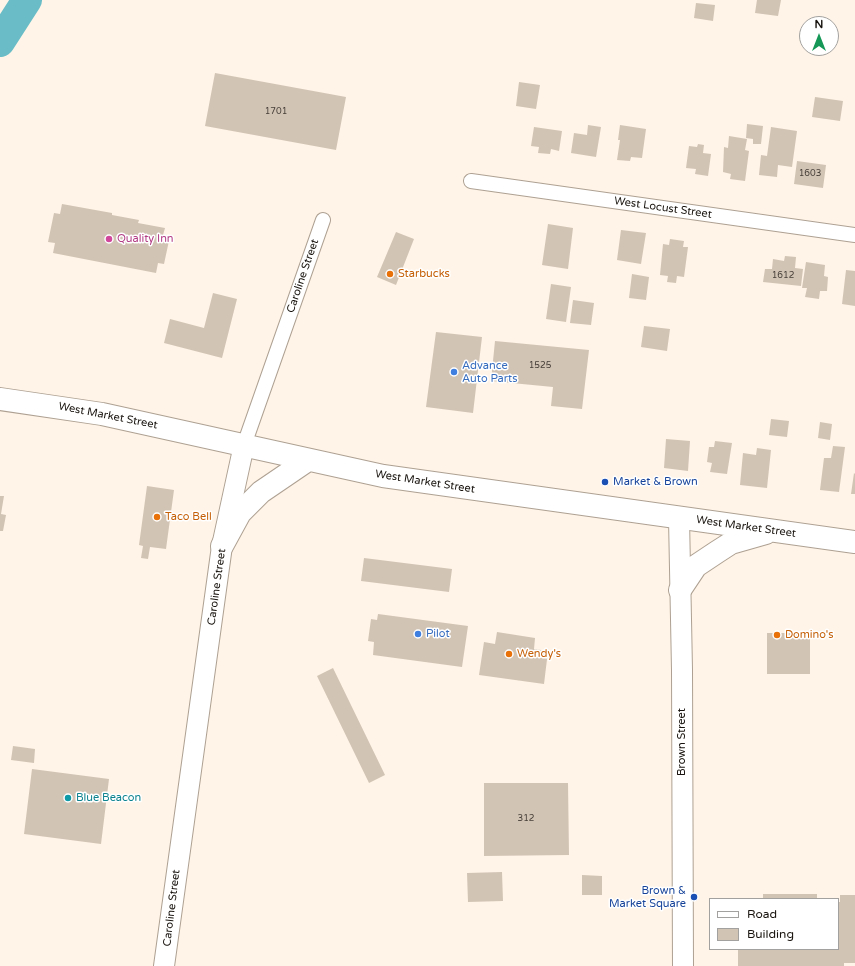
<!DOCTYPE html>
<style>
body{margin:0}
#map{position:relative;width:855px;height:966px;overflow:hidden;background:#fff4e7;font-family:"Varela Round",sans-serif}
canvas{display:block}
.legend{position:absolute;left:709px;top:898px;width:130px;height:52px;box-sizing:border-box;background:#fff;border:1px solid #a3a19f;margin:0;padding:5px 7px;list-style:none;font-size:12px;color:#18130e}
.legend li{display:flex;align-items:center;gap:8px;height:20px}
.legend b{width:20px;border:1px solid #a3a19f}
.north{position:absolute;left:799px;top:16px;width:40px;height:40px;box-sizing:border-box;background:#fff;border:1px solid #a3a19f;border-radius:50%;rotate:0deg;font-size:11px;font-weight:700;line-height:16px;text-align:center;color:#18130e}
.north::after{content:'';display:block;margin:auto;width:14px;height:18px;background:#159857;clip-path:polygon(50% 0,100% 100%,50% 72%,0 100%)}
</style>
<div id="map">
<canvas width="855" height="966"></canvas>
<ul class="legend">
<li><b style="height:5px;background:#fff"></b>Road</li>
<li><b style="height:11px;background:#d2c4b5"></b>Building</li>
</ul>
<div class="north">N</div>
</div>
<script>
const c = document.querySelector('canvas').getContext('2d');
c.lineJoin = 'round';
const shape = rows => new Path2D(rows.map(r => 'M' + r).join(''));
function strokePath(path, color, width, dash) { c.strokeStyle = color; c.lineWidth = width; c.lineCap = dash ? 'butt' : 'round'; c.setLineDash(dash || []); c.stroke(path); }
function paint(path, color) { c.fillStyle = color; c.fill(path, 'evenodd'); }
function label(font, color, halo, rows, align = 'center') {
  c.font = font + ' "Varela Round",sans-serif'; c.lineWidth = 3; c.setLineDash([]); c.textBaseline = 'middle'; c.strokeStyle = halo; c.fillStyle = color; for (const [text, x, y, turn = 0] of rows) {
    c.save(); c.translate(x, y); c.rotate((+turn || 0) * Math.PI / 180); c.textAlign = isNaN(turn) ? turn : align; if (halo) c.strokeText(text, 0, 0); c.fillText(text, 0, 0); c.restore();
  }
}
strokePath(shape([
 [0,42,27,0]
]), '#6abdc6', 30);
paint(shape([
 [757,0,781,0,778,16,755,13],
 [696,3,715,5,713,21,694,18],
 [215,73,346,97,336,150,205,126],
 [519,82,540,85,536,109,516,106],
 [815,97,843,101,840,121,812,117],
 [747,124,763,126,761,144,753,144,753,139,746,138],
 [588,125,601,127,596,157,571,153,574,133,587,135],
 [620,125,646,129,642,158,631,157,630,161,617,160,620,140,618,140],
 [534,127,562,131,559,151,551,149,550,154,538,153,539,147,531,146],
 [771,127,797,131,792,167,778,165,777,177,759,175,761,155,767,156],
 [729,136,747,139,745,150,749,151,745,181,730,179,731,174,723,172,724,147,728,148],
 [698,144,704,145,703,153,711,154,708,176,695,174,696,169,686,168,689,146,697,147],
 [797,161,826,165,823,188,794,184],
 [62,204,112,213,112,215,139,220,138,223,165,228,163,235,170,236,164,264,158,263,156,273,53,253,55,243,48,242,54,213,60,214],
 [548,224,573,228,568,269,542,265],
 [621,230,646,233,641,264,617,260],
 [396,232,414,239,396,285,377,277],
 [670,239,684,241,683,247,688,247,684,277,677,276,676,283,667,282,668,276,660,275,663,244,669,245],
 [785,256,796,257,795,268,803,269,801,286,763,282,765,269,772,269,773,259,784,261],
 [806,262,825,265,824,276,828,277,827,291,820,291,819,299,805,297,807,288,802,288],
 [846,270,855,271,855,306,842,304],
 [632,274,649,277,646,300,629,298],
 [551,284,571,287,566,322,546,319],
 [213,293,237,299,222,358,164,343,170,319,204,328],
 [573,300,594,303,591,325,570,323],
 [644,326,670,329,667,351,641,347],
 [436,332,482,337,473,413,426,407],
 [495,341,589,350,582,409,551,406,553,387,491,381],
 [771,419,789,421,787,437,769,435],
 [820,422,832,424,830,440,818,438],
 [666,439,690,441,688,471,664,468],
 [715,441,732,443,727,474,710,472,712,463,707,462,709,447,714,447],
 [833,446,845,447,839,492,820,490,824,458,831,458],
 [757,448,771,450,767,488,740,485,743,453,756,455],
 [854,473,855,474,855,494,851,494],
 [147,486,174,490,166,549,150,547,148,559,141,558,143,546,139,545],
 [0,496,4,496,1,514,6,515,3,531,0,531],
 [364,558,452,569,449,592,361,581],
 [378,614,468,626,462,667,373,655,374,642,368,641,371,619,377,620],
 [497,632,535,638,534,649,548,651,544,684,479,675,484,642,495,644],
 [767,633,810,633,810,674,767,674],
 [333,668,385,775,369,783,317,676],
 [13,746,35,749,34,763,11,760],
 [32,769,109,779,101,844,24,834],
 [484,783,568,783,569,855,484,856],
 [502,872,503,901,468,902,467,873],
 [582,875,602,876,602,895,582,895],
 [763,894,817,894,817,899,763,899],
 [840,895,855,895,855,963,844,963,844,966,738,966,738,949,838,949,838,902,840,902]
]), '#d2c4b5');
const street = shape([
 [471,181,855,235],
 [244,445,323,220]
]);
const secondary = shape([
 [679,518,682,670,683,966],
 [164,966,222,546,244,445]
]);
const primary = shape([
 [0,399,102,414,383,476,855,542],
 [222,546,240,513,261,492,308,460],
 [680,590,696,566,717,552,731,543,766,533]
]);
strokePath(street, '#aea193', 16);
strokePath(secondary, '#aea193', 22);
strokePath(primary, '#aea193', 24);
strokePath(street, '#fff', 14);
strokePath(secondary, '#fff', 20);
strokePath(primary, '#fff', 22);
for (const [x, y, r, color] of [
 [109,239,4,"#d1479c"],
 [390,274,4,"#e8710a"],
 [454,372,4,"#3f7fe0"],
 [605,482,4,"#1a4fb4"],
 [157,517,4,"#e8710a"],
 [418,634,4,"#3f7fe0"],
 [777,635,4,"#e8710a"],
 [509,654,4,"#e8710a"],
 [68,798,4,"#0f9aa8"],
 [694,897,4,"#1a4fb4"]
]) { const dot = new Path2D(); dot.arc(x, y, r, 0, 2 * Math.PI); c.fillStyle = color; c.fill(dot); strokePath(dot, '#fff', 1.5); }
label('9px', '#463f38', null, [
 ["1701",276,112],
 ["1603",810,174],
 ["1612",783,276],
 ["1525",540,366],
 ["312",526,819]
]);
label('11px', '#18130e', '#fff', [
 ["West Locust Street",663,208,8],
 ["Caroline Street",303,276,-71],
 ["West Market Street",108,416,11],
 ["West Market Street",425,482,9],
 ["West Market Street",746,527,8],
 ["Caroline Street",217,587,-82],
 ["Brown Street",682,742,-90],
 ["Caroline Street",172,908,-83]
]);
label('11px', '#b23c85', '#fff', [
 ["Quality Inn",117,239]
], 'left');
label('11px', '#c56008', '#fff', [
 ["Starbucks",398,274],
 ["Taco Bell",165,517],
 ["Domino's",785,635],
 ["Wendy's",517,654]
], 'left');
label('11px', '#366cbe', '#fff', [
 ["Advance",462,366],
 ["Auto Parts",462,379],
 ["Pilot",426,634]
], 'left');
label('11px', '#164399', '#fff', [
 ["Market & Brown",613,482],
 ["Brown &",686,891,"right"],
 ["Market Square",686,904,"right"]
], 'left');
label('11px', '#0d838f', '#fff', [
 ["Blue Beacon",76,798]
], 'left');
</script>
